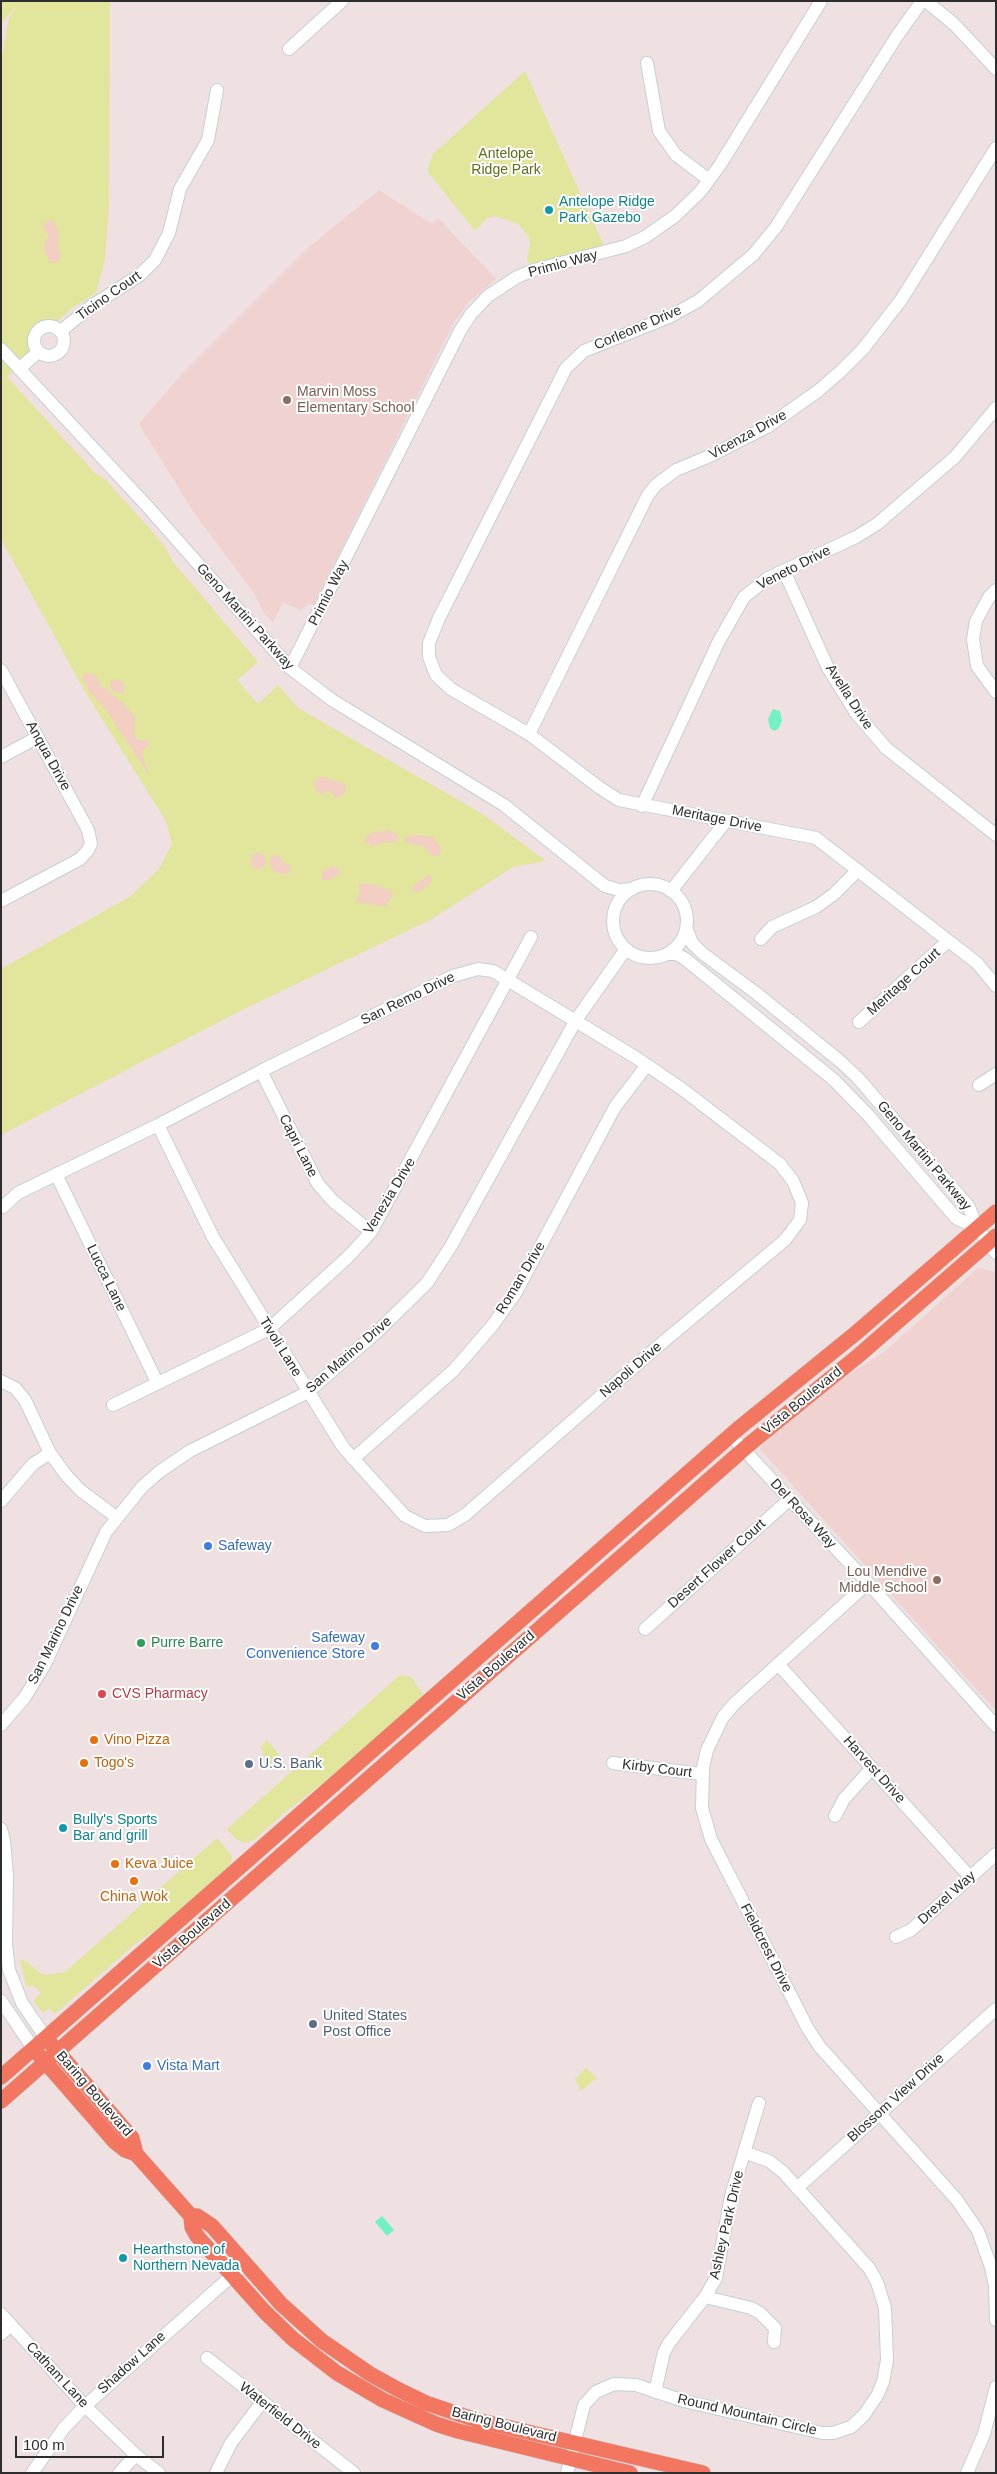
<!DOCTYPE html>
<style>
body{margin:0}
#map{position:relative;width:997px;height:2474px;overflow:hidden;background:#efe0e1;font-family:Arial,sans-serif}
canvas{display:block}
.frame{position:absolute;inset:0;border:2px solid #2d2d2d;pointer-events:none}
.scale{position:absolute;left:15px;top:2436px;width:149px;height:22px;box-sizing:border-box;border:2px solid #2d2d2d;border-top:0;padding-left:6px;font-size:15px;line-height:18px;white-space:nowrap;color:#2d2d2d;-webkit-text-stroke:4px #fff;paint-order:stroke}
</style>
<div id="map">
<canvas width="997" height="2474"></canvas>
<div class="frame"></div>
<div class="scale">100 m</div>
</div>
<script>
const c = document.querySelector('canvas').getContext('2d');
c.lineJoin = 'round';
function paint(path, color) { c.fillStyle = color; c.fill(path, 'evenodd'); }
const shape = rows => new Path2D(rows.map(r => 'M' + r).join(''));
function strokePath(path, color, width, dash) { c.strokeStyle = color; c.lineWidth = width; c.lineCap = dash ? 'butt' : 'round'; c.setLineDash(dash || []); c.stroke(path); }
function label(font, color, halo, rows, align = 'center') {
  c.font = font + ' Arial,sans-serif'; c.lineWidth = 4; c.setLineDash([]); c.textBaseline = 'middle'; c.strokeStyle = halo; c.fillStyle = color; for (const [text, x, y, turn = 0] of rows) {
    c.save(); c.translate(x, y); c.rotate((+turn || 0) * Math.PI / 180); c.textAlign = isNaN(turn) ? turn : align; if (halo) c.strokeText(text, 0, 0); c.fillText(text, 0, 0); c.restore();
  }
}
paint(shape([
 [379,190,432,224,438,218,496,279,467,304,453,324,314,605,310,604,300,610,283,602,273,622,264,613,254,593,195,514,139,424,179,377,309,247],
 [978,1268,996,1272,996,1711,760,1449,765,1439,848,1375,884,1352]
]), '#f0d2d0');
paint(shape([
 [1,1,110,1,109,204,105,259,96,293,73,307,57,322,39,326,32,337,35,350,7,377,95,473,106,480,164,545,173,562,258,662,237,680,258,704,278,685,298,708,481,813,546,861,513,867,432,919,242,1010,1,1135,1,969,131,896,159,869,172,844,166,821,84,690,1,539,1,61,9,18,18,5,1,23],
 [525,71,604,246,530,265,527,259,530,244,529,237,518,224,495,216,487,218,475,231,427,171,433,154],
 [400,1675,411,1677,424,1695,345,1766,284,1813,254,1840,245,1843,236,1839,227,1829],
 [267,1740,281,1757,272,1765,262,1754,264,1752,260,1747],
 [217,1838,232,1856,230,1866,173,1918,134,1945,55,2014,49,2008,43,2013,33,2001,41,1993,34,1986,26,1986,20,1959,27,1962,40,1973,46,1975,65,1972],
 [586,2068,597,2078,581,2091,575,2079]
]), '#e2e59c');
paint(shape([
 [50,220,54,222,59,232,58,248,61,256,57,263,51,263,45,253,44,243,49,237,42,225],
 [83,673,96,675,101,686,109,691,135,716,134,736,140,740,148,740,149,746,141,752,150,777,106,710,89,691,83,678],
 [114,679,119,680,125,685,123,694,113,691,110,687,110,682],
 [319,777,324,777,345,784,346,788,343,796,335,798,331,791,322,794,317,792,313,783],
 [388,830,398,835,398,841,391,843,384,842,372,847,366,841,365,837,372,833],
 [411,834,433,837,441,848,440,855,432,856,424,847,404,842],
 '250 861a8 8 0 1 1 16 0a8 8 0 1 1-16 0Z',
 [272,855,280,856,284,863,289,864,291,870,289,873,280,874,273,871,269,863],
 [332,866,339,868,340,873,330,880,322,880,322,871],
 [430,874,432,878,431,882,426,887,416,893,411,890,413,886],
 [358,883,380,886,390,891,393,893,392,897,384,907,356,902,360,890]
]), '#f3cec3');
paint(shape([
 [773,709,780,711,782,721,778,729,774,731,770,728,768,719],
 [382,2216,394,2230,387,2236,375,2222]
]), '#72f1c5');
const minor = shape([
 [922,1,897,36,776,227,753,255,698,301,669,317,584,351,566,368,439,618,429,643,429,657,436,675,451,689,529,734,600,788,619,800,816,838,977,963,996,986],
 [926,1,954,24,996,69],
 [289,49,342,1],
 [647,63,659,131,676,155,709,180],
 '34 341a15 15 0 1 1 30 0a15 15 0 1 1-30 0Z',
 [61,331,90,307,140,275,155,260,169,233,180,189,208,140,217,90],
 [1,349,147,506,290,668,332,700,504,805,605,886,619,890,632,889],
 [19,369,38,352],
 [784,571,828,668,856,713,886,748,996,835],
 [996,590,989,597,976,621,973,639,977,666,996,692],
 [290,668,460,331,471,314,488,296,517,277,534,270,626,246,645,237,675,216,700,192,720,165,821,1],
 [1,670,88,830,91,844,88,850,80,859,1,901],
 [529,734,648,495,656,485,676,470,712,455,767,427,818,391,841,371,863,349,901,300,996,148],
 [1,757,38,737],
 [642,806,719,641,744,597,768,578,856,537,877,524,955,457,996,408],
 '613 921a37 37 0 1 1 74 0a37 37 0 1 1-74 0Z',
 [671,891,726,821],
 [687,930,692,943,702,953,756,993,841,1062,858,1078,969,1207,977,1228,996,1253],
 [761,939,772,927,816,907,834,894,858,870],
 [667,954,676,954,684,958,834,1080,868,1115,956,1218,977,1228],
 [859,1022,948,941],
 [261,1071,318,1184,333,1201,371,1232],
 [979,1085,996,1074],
 [56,1174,157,1382],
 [3,1207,18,1193,158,1125,261,1071,453,976,478,969,493,971,635,1057,682,1089,780,1164,793,1181,802,1203,800,1220,785,1240,650,1353,465,1515,448,1525,425,1526,405,1516,343,1447,213,1237,158,1125],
 [1,1381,15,1388,25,1400,50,1453,66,1475,80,1490,116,1517],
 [113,1405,269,1329,349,1256,371,1232,531,937],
 [731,1436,868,1583,996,1726],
 [353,1459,454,1370,492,1326,515,1294,615,1107,647,1065],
 [1,1501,33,1464,50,1453],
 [868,1583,734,1704,723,1717,707,1750,703,1768,702,1808,711,1839,808,2029,820,2047,957,2200,978,2231,991,2267,995,2286,996,2320],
 [645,1629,790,1499],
 [778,1664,970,1877],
 [1,1725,25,1697,45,1664,106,1532,142,1487,159,1472,190,1451,308,1392,377,1332,427,1283,451,1246,576,1020,626,949],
 [613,1763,702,1774],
 [835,1816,844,1799,872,1768],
 [1,1829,4,1840,7,1876,6,1945,9,1970,22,2003,46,2038],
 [896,1937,911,1930,996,1854],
 [1,2001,33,2048],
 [797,2188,996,2009],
 [705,2297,751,2308,760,2313,775,2328,774,2342],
 [1,2314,85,2406,136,2455,159,2473],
 [1,2334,11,2325],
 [207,2358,354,2473],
 [655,2392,664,2352,669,2343,705,2297,716,2278,731,2196,759,2103],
 [32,2473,64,2428,85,2406,245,2264],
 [119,2473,136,2455],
 [216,2473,231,2443,262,2402],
 [567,2473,584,2405,596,2392,614,2384,636,2385,684,2401,822,2433,833,2433,851,2427,864,2415,878,2394,883,2382,887,2360,885,2308,877,2282,869,2268,783,2172,769,2161,744,2152],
 [967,2473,984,2434,996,2387]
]);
const major = shape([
 [51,2044,132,2138,136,2154],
 [40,2056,115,2142,125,2150,136,2154,191,2216,192,2227,197,2236,264,2311,293,2339,337,2373,383,2400,436,2424,458,2431,630,2473],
 [1,2077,739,1428,856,1333,996,1212],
 [1,2101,752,1442,858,1356,996,1236],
 [191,2216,197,2216,212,2226,281,2304,322,2341,370,2374,399,2390,426,2403,476,2420,703,2473]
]);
strokePath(minor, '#c4d0d4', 14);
strokePath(major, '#c4c4c4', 16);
strokePath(minor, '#fff', 12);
strokePath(major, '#f37760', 15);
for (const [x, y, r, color] of [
 [549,210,5,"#0f9aa8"],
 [287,400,5,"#8d6e63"],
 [208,1546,5,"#3f7fe0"],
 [937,1580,5,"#8d6e63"],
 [141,1643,5,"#2e9e5b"],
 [375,1646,5,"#3f7fe0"],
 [102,1694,5,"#e0444e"],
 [94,1740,5,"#e8710a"],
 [84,1763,5,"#e8710a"],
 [249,1764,5,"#5c6f8a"],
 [63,1828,5,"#0f9aa8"],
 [115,1864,5,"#e8710a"],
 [134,1881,5,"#e8710a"],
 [313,2024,5,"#5c6f8a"],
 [147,2066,5,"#3f7fe0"],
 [123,2258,5,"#0f9aa8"]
]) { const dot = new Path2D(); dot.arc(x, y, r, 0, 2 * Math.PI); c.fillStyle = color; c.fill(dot); strokePath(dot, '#fff', 2); }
label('14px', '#5f6e1a', '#fff', [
 ["Antelope",506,154],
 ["Ridge Park",506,170]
]);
label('14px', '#0d838f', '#fff', [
 ["Antelope Ridge",559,202],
 ["Park Gazebo",559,218],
 ["Bully's Sports",73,1820],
 ["Bar and grill",73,1836],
 ["Hearthstone of",133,2250],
 ["Northern Nevada",133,2266]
], 'left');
label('14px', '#2d2d2d', '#fff', [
 ["Primio Way",563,264,-15],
 ["Ticino Court",109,296,-35],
 ["Corleone Drive",638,328,-23],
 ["Vicenza Drive",748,435,-29],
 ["Veneto Drive",794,568,-27],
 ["Primio Way",329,593,-63],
 ["Geno Martini Parkway",245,617,48],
 ["Avella Drive",849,697,57],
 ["Anqua Drive",48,756,61],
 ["Meritage Drive",717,819,11],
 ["Meritage Court",904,982,-42],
 ["San Remo Drive",408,999,-26],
 ["Capri Lane",298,1146,63],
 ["Geno Martini Parkway",924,1156,50],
 ["Venezia Drive",390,1196,-59],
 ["Lucca Lane",106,1278,64],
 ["Roman Drive",521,1278,-59],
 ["Tivoli Lane",280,1347,58],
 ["San Marino Drive",349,1355,-41],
 ["Napoli Drive",631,1370,-41],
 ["Vista Boulevard",802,1401,-39],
 ["Del Rosa Way",803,1514,47],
 ["Desert Flower Court",717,1564,-42],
 ["San Marino Drive",56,1635,-64],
 ["Vista Boulevard",496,1666,-41],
 ["Kirby Court",657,1769,7],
 ["Harvest Drive",874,1770,48],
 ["Drexel Way",947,1898,-42],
 ["Vista Boulevard",192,1934,-41],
 ["Fieldcrest Drive",766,1948,63],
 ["Baring Boulevard",94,2094,49],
 ["Blossom View Drive",896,2098,-42],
 ["Ashley Park Drive",727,2225,-77],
 ["Shadow Lane",132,2363,-42],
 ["Catham Lane",57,2375,47],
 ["Round Mountain Circle",747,2415,13],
 ["Waterfield Drive",280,2416,38],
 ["Baring Boulevard",504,2425,14]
]);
label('14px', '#785e54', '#fff', [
 ["Marvin Moss",297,392],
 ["Elementary School",297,408],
 ["Lou Mendive",927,1572,"right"],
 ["Middle School",927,1588,"right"]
], 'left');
label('14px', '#366cbe', '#fff', [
 ["Safeway",218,1546],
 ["Safeway",365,1638,"right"],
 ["Convenience Store",365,1654,"right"],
 ["Vista Mart",157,2066]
], 'left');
label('14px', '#27864d', '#fff', [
 ["Purre Barre",151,1643]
], 'left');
label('14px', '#be3a42', '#fff', [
 ["CVS Pharmacy",112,1694]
], 'left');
label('14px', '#c56008', '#fff', [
 ["Vino Pizza",104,1740],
 ["Togo's",94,1763],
 ["Keva Juice",125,1864],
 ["China Wok",134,1897,"center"]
], 'left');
label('14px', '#4e5e75', '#fff', [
 ["U.S. Bank",259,1764],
 ["United States",323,2016],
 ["Post Office",323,2032]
], 'left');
</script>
